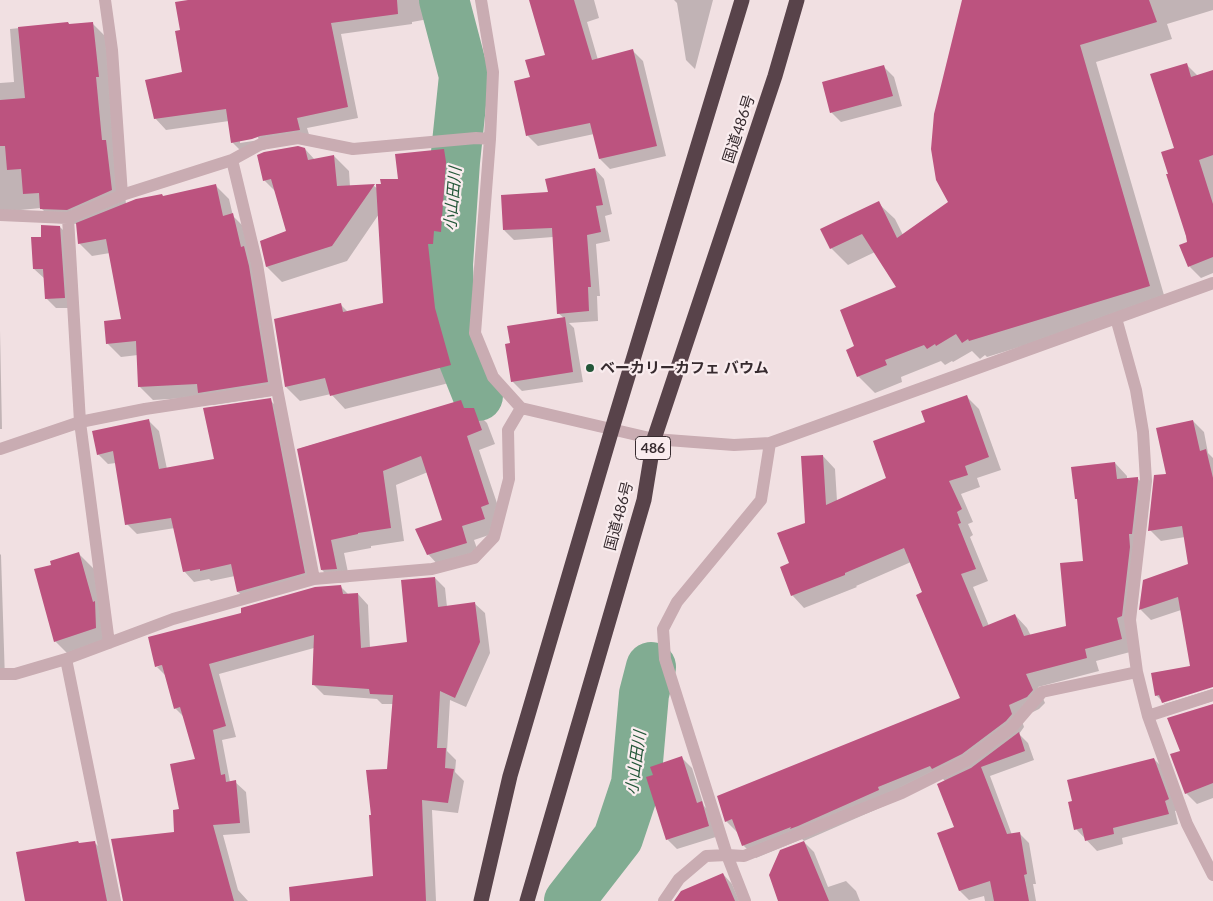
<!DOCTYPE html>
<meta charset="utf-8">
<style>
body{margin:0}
canvas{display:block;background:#f1e0e2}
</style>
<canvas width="1213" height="901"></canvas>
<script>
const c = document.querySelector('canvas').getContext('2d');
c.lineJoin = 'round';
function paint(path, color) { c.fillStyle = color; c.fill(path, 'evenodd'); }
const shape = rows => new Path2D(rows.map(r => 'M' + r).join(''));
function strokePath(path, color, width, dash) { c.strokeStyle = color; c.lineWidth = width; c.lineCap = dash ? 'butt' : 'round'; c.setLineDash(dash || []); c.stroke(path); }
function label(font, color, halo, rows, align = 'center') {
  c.font = font + ' Lato,"Noto Sans JP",sans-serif'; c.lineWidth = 4.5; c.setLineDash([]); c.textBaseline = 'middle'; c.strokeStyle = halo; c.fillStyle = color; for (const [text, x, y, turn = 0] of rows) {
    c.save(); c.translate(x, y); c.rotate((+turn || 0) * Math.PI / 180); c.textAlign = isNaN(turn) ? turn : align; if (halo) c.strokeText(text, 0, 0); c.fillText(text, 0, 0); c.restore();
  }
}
paint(shape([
 [196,0,431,0,434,18,412,22,412,24,341,34,358,118,307,128,311,141,271,147,264,150,243,153,232,142,229,121,166,130,155,118,183,73,181,31],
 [258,137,259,140,240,143,240,140],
 [530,0,594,0,599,18,587,22,598,60,633,51,643,61,666,156,610,169,600,159,594,134,538,146,528,136,532,78,547,56],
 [674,0,713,0,695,69,686,60,677,3],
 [966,0,1213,0,1213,10,1167,24,1172,39,1096,62,1166,302,987,357,985,355,980,359,972,351,953,362,952,361,945,365,941,361,901,377,902,382,875,393,858,376,856,347,898,288,875,252,848,265,831,248,822,229,878,203,895,219,903,235,950,202],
 [68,23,70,25,92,23,107,38,126,204,216,186,229,199,233,216,245,228,280,395,213,405,204,397,153,400,139,386,138,355,121,357,108,344,122,320,110,253,92,256,79,243,78,224,56,223,41,208,0,212,0,83,14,82,10,29],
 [1186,64,1198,76,1213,71,1213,273,1201,278,1190,267,1181,246,1188,243,1170,174,1175,149],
 [884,67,894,77,902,106,841,122,831,112],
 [305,149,315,160,334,156,349,171,350,187,374,186,378,189,399,180,444,150,458,165,460,177,455,245,448,245,447,258,442,258,448,323,465,379,345,409,331,394,300,401,286,387,340,304,348,312,384,304,379,214,347,261,282,282,267,267,261,241,287,232,275,191,264,180],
 [595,169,604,179,612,214,605,216,610,241,596,244,600,296,597,296,598,321,569,323,574,328,583,382,522,391,512,381,564,318,558,313,553,237,514,240,504,230,550,194],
 [60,227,70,237,74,308,56,308,46,298,45,279,34,269,43,238],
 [0,330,2,429,0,429],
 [966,396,979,409,1001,470,977,478,980,487,961,494,973,522,968,524,973,535,970,537,988,581,973,587,989,626,1015,615,1027,628,1031,636,1067,627,1085,562,1078,500,1076,498,1115,463,1127,476,1127,479,1137,478,1150,490,1134,628,1134,651,1096,661,1099,671,1038,687,1045,703,1039,709,1021,718,1024,727,1019,734,1028,743,1034,760,990,776,1012,835,1019,833,1029,843,1036,884,1033,884,1036,901,985,901,984,896,969,900,960,891,955,828,946,782,942,778,891,803,804,841,802,839,756,858,743,845,738,833,726,821,962,699,911,562,856,586,857,587,804,608,792,595,790,564,806,524,823,456,835,469,837,501,888,479,927,423],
 [270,400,280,410,314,583,249,602,238,592,235,576,211,581,209,579,194,582,184,571,175,528,137,534,127,524,116,463,108,464,98,454,149,421,159,431,167,469,215,460],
 [461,401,469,409,473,409,487,423,495,444,479,450,502,518,498,532,474,540,480,557,441,568,428,554,444,521,428,472,396,485,404,541,371,546,371,548,344,553,350,582,335,583,322,570,298,449],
 [1193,421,1204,432,1208,453,1213,458,1213,686,1164,701,1164,704,1213,689,1213,701,1174,713,1156,695,1191,667,1181,610,1151,620,1141,610,1144,581,1190,565,1185,537,1161,541,1150,530,1168,475],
 [0,554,1,555,5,680,0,679],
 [79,554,94,569,111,642,70,656,55,641,52,565],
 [435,578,445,588,447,607,474,603,485,613,490,653,466,707,450,700,447,751,456,760,455,772,464,781,458,813,432,810,436,901,317,901,374,877,372,816,388,770,393,704,382,704,377,699,324,695,313,684,314,648,219,674,236,737,222,740,230,782,235,782,246,792,250,833,223,835,238,890,248,901,124,901,176,834,180,811,196,760,184,717,175,708,166,676,157,667,340,586,349,595,358,594,368,605,370,648,408,643],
 [1213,705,1213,798,1197,804,1186,793,1182,752],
 [682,758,692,768,704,806,711,813,719,836,677,849,667,839,655,776],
 [1154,759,1164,769,1179,810,1175,811,1178,824,1122,838,1123,844,1097,851,1076,829],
 [94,842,105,853,114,901,27,901,80,844],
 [804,842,814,852,828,887,846,881,856,891,860,901,781,901],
 [723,874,732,884,739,901,682,901]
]), '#0003');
strokePath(shape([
 [444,0,464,76,455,162,448,264,450,326,478,396],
 [569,901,618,838,636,784,644,694,651,667]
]), '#81ac92', 50);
paint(shape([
 [188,0,397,0,398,14,331,23,348,107,297,118,300,130,260,136,252,139,231,143,226,109,154,119,145,80,182,72,175,31,180,30,175,2],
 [529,0,574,0,592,60,633,49,657,146,599,159,590,123,526,136,514,81,530,77,525,60,545,55],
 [962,0,1149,0,1157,22,1080,45,1150,286,969,341,968,339,962,343,956,334,936,346,935,344,927,349,924,345,885,360,887,365,857,377,846,350,854,346,840,310,896,287,862,234,830,249,820,229,879,201,897,238,948,202,936,180,931,149,934,114],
 [68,22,69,24,93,22,99,77,96,77,102,140,106,140,112,190,67,210,40,209,39,193,23,194,21,169,7,170,5,146,0,146,0,100,25,98,18,27],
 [1187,63,1191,77,1213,70,1213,155,1199,160,1213,204,1213,257,1188,267,1179,245,1187,242,1186,236,1166,174,1168,174,1161,152,1174,148,1150,74],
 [884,65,893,96,830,113,822,82],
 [298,146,305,148,308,160,334,155,337,186,375,184,332,246,266,267,260,241,286,231,271,179,263,181,257,155,264,152],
 [444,149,446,162,441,232,434,231,433,244,428,244,435,308,451,365,330,396,325,378,285,387,274,319,341,303,343,312,383,303,376,184,381,184,380,179,398,179,395,154],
 [595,168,603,205,596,206,601,232,587,235,591,287,588,287,589,311,557,314,552,228,503,230,501,195,548,192,545,179],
 [216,184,223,216,233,213,241,247,244,246,249,266,268,382,198,393,197,384,138,387,136,341,106,344,104,321,121,319,106,239,78,244,76,223,136,199,162,194,163,196],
 [41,225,60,226,65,298,45,299,43,269,33,269,31,237,41,237],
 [565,317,573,372,511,382,505,344,510,343,507,326],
 [967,395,989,457,965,466,968,475,949,481,962,509,957,512,961,523,958,524,976,569,961,574,983,627,1015,614,1024,636,1066,626,1060,563,1083,561,1077,499,1075,499,1071,467,1115,462,1117,479,1138,477,1138,481,1132,534,1129,534,1130,547,1122,616,1117,618,1122,639,1085,649,1087,658,1026,674,1033,690,1027,697,1009,705,1012,714,1006,721,962,754,932,769,930,766,878,787,879,790,798,826,790,829,791,827,742,846,732,819,725,822,717,796,960,698,916,595,922,592,904,548,845,573,845,575,791,596,780,567,789,563,777,533,805,523,801,456,823,455,826,505,886,478,873,441,925,422,921,411],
 [271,398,305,573,237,592,231,564,200,571,200,569,183,572,171,518,125,525,113,451,97,455,92,431,149,419,159,469,214,459,203,408],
 [461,400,464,408,474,408,482,430,467,436,489,504,481,507,485,519,462,526,467,543,427,555,415,529,442,520,421,456,383,471,391,528,358,533,358,534,331,540,337,569,321,570,297,449],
 [1193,420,1200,451,1206,449,1213,478,1213,687,1162,703,1159,695,1155,696,1151,673,1190,666,1178,597,1139,610,1143,580,1188,564,1182,526,1148,531,1154,475,1166,474,1156,428],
 [79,552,93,602,95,601,96,628,54,642,34,569,51,565,50,561],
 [435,577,438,607,475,602,480,642,455,698,440,691,437,748,446,748,445,768,454,769,448,803,422,800,426,901,290,901,289,887,373,876,369,815,371,815,366,770,387,769,393,695,370,694,369,689,312,685,314,635,209,664,226,726,213,730,221,775,225,774,226,782,236,780,240,823,213,825,234,901,123,901,111,839,174,832,173,810,179,809,170,764,195,759,180,707,174,709,162,665,155,667,148,637,241,613,241,608,315,587,341,585,343,594,358,593,361,648,407,642,401,580],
 [1213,704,1213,783,1185,794,1170,754,1180,751,1167,718],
 [1019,732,1025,751,981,767,1007,834,1020,832,1027,874,1024,875,1029,901,994,901,990,881,959,891,937,833,954,827,937,784,971,768],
 [682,756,697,803,702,801,709,826,666,840,646,777,653,775,650,767],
 [1154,758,1169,799,1165,801,1169,814,1113,828,1114,834,1085,841,1082,828,1074,830,1068,802,1072,801,1067,780],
 [78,841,79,843,95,841,107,901,25,901,16,852],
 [804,841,829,901,778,901,769,875,780,850],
 [723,873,735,901,674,901,681,891]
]), '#bc537f');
strokePath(shape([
 [105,0,112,50,122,195],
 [481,0,493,72,490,139,475,333,493,377,521,408,654,439,734,445,770,443,1213,283],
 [232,160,257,264,277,389,314,579],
 [0,215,68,218,122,195,232,160,261,144,298,138,353,149,476,138,490,139],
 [68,218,80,422,109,643],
 [1116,318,1136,390,1143,432,1146,481,1130,620,1137,672,1148,716,1187,824,1213,875],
 [0,449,80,422,145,409,277,389],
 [66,659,115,901],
 [0,674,15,674,66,659,173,619,314,579,432,569,474,558,494,537,509,479,508,430,521,408],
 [1148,716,1213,695],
 [664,901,679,879,706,856,727,855,744,856,902,793,966,761,1012,727,1042,692,1137,672],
 [745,901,727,855,665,659,663,629,677,602,761,500,770,443]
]), '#c9acb2', 12);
strokePath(shape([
 [481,901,510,776,612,429,742,0],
 [527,901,644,500,654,439,775,76,797,0]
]), '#58434a', 15);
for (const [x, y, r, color] of [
 [590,368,5,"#235638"]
]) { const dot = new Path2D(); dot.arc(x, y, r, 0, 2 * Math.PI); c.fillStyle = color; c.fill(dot); strokePath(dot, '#f9ecee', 2); }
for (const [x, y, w] of [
 [653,448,35]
]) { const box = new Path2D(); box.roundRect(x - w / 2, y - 11.5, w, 23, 4); c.fillStyle = '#f9ecee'; c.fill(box); strokePath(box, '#372b2f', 1); }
label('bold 14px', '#372b2f', null, [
 ["486",653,448]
]);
label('15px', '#372b2f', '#f9ecee', [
 ["国道486号",739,129,-72],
 ["国道486号",619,516,-75]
]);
label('bold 15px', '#372b2f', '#f9ecee', [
 ["ベーカリーカフェ バウム",600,368]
], 'left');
label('italic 16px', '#235638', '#f9ecee', [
 ["小山田川",453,199,-85],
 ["小山田川",636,763,-82]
]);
</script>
